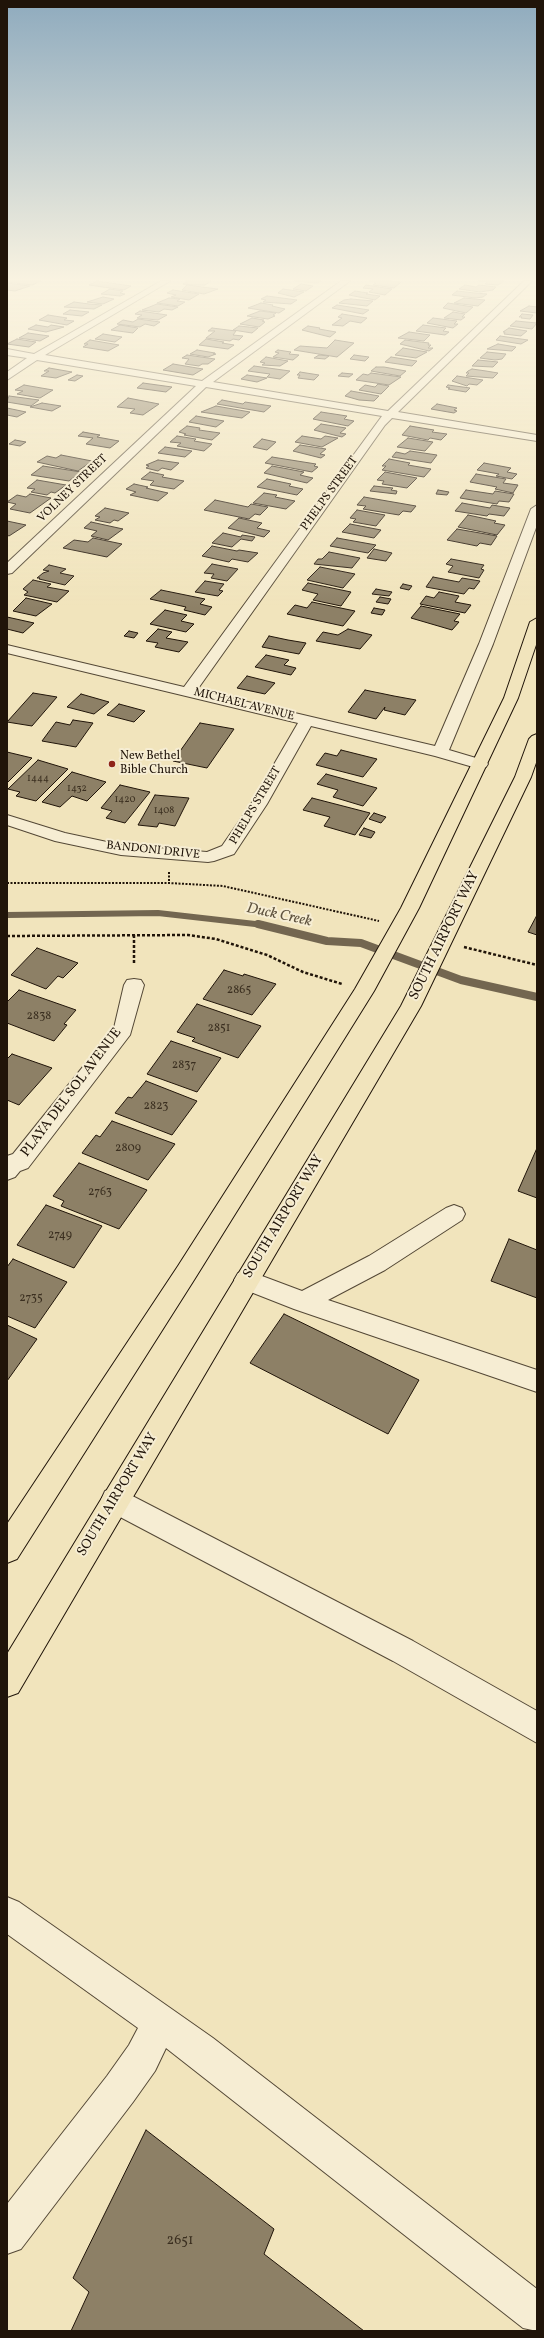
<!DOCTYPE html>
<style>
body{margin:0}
#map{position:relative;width:544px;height:2338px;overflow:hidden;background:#f1e4bc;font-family:Vollkorn,serif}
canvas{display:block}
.frame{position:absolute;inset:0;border:8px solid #201409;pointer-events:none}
</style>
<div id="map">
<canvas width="544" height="2338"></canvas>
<div class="frame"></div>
</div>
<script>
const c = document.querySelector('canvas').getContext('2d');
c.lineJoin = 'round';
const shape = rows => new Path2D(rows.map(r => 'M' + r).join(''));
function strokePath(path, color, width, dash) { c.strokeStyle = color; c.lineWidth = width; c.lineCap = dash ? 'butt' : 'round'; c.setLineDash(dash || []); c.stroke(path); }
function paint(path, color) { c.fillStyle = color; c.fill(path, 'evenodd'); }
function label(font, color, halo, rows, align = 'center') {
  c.font = font + ' Vollkorn,serif'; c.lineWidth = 4; c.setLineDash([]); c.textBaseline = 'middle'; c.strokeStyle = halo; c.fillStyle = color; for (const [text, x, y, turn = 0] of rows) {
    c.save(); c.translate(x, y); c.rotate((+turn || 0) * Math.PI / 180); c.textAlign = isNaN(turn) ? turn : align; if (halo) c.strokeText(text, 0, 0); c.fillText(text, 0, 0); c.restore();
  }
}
strokePath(shape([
 [7,915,158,913,264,925]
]), '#736650', 6);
strokePath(shape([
 [258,924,327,941,361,943,461,980,537,997]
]), '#736650', 8);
const building = shape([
 [9,281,41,281,32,285,7,282,9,281],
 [97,281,131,286,124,290,89,285,97,281],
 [186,281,211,281,205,285,195,285,183,284,188,281,186,281],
 [295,281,321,281,317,283,295,281],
 [370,281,388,281,401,282,394,288,373,285,376,283,370,281],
 [479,281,504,281,498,285,485,284,487,282,479,281],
 [7,283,30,286,15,291,7,290,7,283],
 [301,284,313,286,306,291,293,289,301,284],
 [187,285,218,289,204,294,182,290,187,285],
 [366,285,392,289,385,295,369,292,373,289,363,288,366,285],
 [465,285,476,287,479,285,496,287,493,290,480,292,459,289,465,285],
 [110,289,123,291,120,293,125,294,120,296,101,294,110,289],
 [283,289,304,292,294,297,278,293,283,289],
 [173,290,199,294,189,300,171,297,176,295,167,293,173,290],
 [355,291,368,293,366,294,380,296,375,300,349,295,355,291],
 [457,291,475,293,487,294,483,297,475,298,452,295,457,291],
 [267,296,297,300,291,304,263,302,266,300,261,299,267,296],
 [103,297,114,299,103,304,87,302,103,297],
 [169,298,180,299,177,301,185,302,178,306,157,303,169,298],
 [464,298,485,300,478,306,454,303,464,298],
 [351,299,373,301,367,306,339,303,344,300,351,299],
 [74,302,89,304,102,305,94,309,64,307,74,302],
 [261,303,273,305,272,306,285,309,279,313,248,308,261,303],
 [448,303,473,307,466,313,443,308,448,303],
 [157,304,178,307,172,310,164,309,159,312,142,310,157,304],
 [337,305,369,310,363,314,332,308,337,305],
 [529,306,537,307,537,313,520,311,529,306],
 [70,310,89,312,82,316,63,314,70,310],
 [140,311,167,315,158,320,137,318,142,315,135,314,140,311],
 [260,311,276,313,273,315,275,316,268,319,247,316,260,311],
 [453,312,465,314,462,317,465,317,461,320,444,318,453,312],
 [342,314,367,318,361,323,350,321,343,326,332,325,342,318,338,317,342,314],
 [522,314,533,315,530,319,521,318,522,317,519,317,522,314],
 [48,315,67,318,64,320,74,321,67,325,39,320,48,315],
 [252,318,264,320,262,321,265,322,259,327,240,324,252,318],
 [433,318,457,321,454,324,458,324,453,328,427,323,433,318],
 [138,319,160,322,154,326,145,324,140,327,117,324,123,320,133,322,138,319],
 [516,321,537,323,532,329,510,326,516,321],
 [36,325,48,327,51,325,64,327,46,332,28,329,36,325],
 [120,325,138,328,133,333,111,330,120,325],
 [423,325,446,328,443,331,449,332,445,335,416,331,423,325],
 [239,326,258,328,252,333,233,330,239,326],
 [308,326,320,328,319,329,336,332,330,337,302,330,308,326],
 [212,328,236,331,233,335,243,336,239,340,233,339,230,341,206,338,215,331,208,331,212,328],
 [509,328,527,331,521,336,504,334,505,332,503,332,509,328],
 [409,332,430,335,424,341,398,338,409,332],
 [28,333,49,336,40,341,19,338,28,333],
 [103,334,122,337,115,342,95,339,103,334],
 [500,336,528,340,521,344,496,340,500,336],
 [17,339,36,342,29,347,7,344,17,339],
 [206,339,224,342,222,343,234,345,228,349,199,345,206,339],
 [90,340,119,345,108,351,83,347,88,344,84,344,90,340],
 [335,340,354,343,337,357,294,350,300,346,327,348,335,340],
 [405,340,429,343,428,345,431,345,428,348,433,348,429,351,400,344,405,340],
 [498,344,516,347,512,351,487,349,498,344],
 [403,348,427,352,416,358,395,355,403,348],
 [197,350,215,353,213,354,216,354,208,357,190,354,197,350],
 [278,350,291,352,289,354,299,355,293,360,273,357,279,353,275,352,278,350],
 [487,352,506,354,502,359,495,360,480,358,487,352],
 [187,355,215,359,208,364,202,364,199,366,185,364,189,359,182,358,187,355],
 [319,355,329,356,325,359,314,358,319,355],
 [354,355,369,357,365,361,350,359,354,355],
 [266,357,288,361,280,366,262,365,265,363,260,362,266,357],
 [391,357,417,361,412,366,385,362,391,357],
 [478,360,498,362,493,367,472,366,478,360],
 [173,364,203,369,193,375,163,370,173,364],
 [254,366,290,371,280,379,267,377,270,374,248,371,254,366],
 [376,367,384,367,406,371,400,376,371,371,376,367],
 [49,368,72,372,56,378,41,376,49,371,44,371,49,368],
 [472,369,486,371,498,373,493,378,466,376,469,373,466,373,468,371,472,369],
 [300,372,319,375,314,380,298,378,300,375,297,375,300,372],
 [342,373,353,374,349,377,338,376,342,373],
 [371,373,401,377,389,385,356,380,363,374,368,375,371,373],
 [77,375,83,376,75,381,68,380,77,375],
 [247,375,267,378,257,382,241,379,247,375],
 [457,376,483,380,477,385,469,384,467,386,452,381,457,376],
 [143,383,172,387,166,392,137,388,143,383],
 [378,384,389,386,381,394,359,390,365,385,375,387,378,384],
 [24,385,53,390,40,398,17,394,23,391,15,390,24,385],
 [448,385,470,388,466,392,448,389,450,388,446,387,448,385],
 [351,391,379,396,374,401,359,400,345,396,351,391],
 [9,396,39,400,31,406,7,402,9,396],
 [128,398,159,404,143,415,130,413,135,409,117,407,128,398],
 [222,400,243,404,245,402,271,406,264,412,217,404,222,400],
 [42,403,61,406,52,411,30,407,42,403],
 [437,404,457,408,454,410,457,411,454,413,431,409,437,404],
 [216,406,250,412,242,418,201,412,216,406],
 [7,408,26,412,17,417,7,415,7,408],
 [321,412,347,416,344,419,354,421,348,426,313,419,321,412],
 [196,416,224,421,216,427,189,422,196,416],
 [321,424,346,428,340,433,346,434,342,437,314,430,321,424],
 [187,426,200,428,199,430,220,433,212,440,184,435,186,434,179,432,187,426],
 [410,426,434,430,432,432,447,434,441,440,430,438,428,440,402,435,410,426],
 [83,432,100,435,97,437,119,441,110,448,86,444,93,438,78,436,83,432],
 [177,436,196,439,194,441,212,444,204,451,177,446,181,443,170,442,177,436],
 [302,436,321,439,325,436,338,438,322,447,295,442,302,436],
 [408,438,433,442,425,451,397,447,408,438],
 [262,439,276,442,267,450,253,447,262,439],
 [15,440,26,442,20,446,9,444,15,440],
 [300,445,326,449,320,454,325,455,321,458,293,451,300,445],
 [165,447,192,451,185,457,158,453,165,447],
 [410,451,437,455,431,463,392,457,396,452,405,454,410,451],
 [61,455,92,461,78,471,37,462,47,456,56,458,61,455],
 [272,457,316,464,314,466,318,467,312,472,265,463,272,457],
 [389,459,410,463,408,465,431,469,424,477,382,470,386,466,382,466,389,459],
 [158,460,179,463,171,470,162,468,158,471,146,468,149,466,146,465,158,460],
 [484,463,511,468,507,472,517,474,512,479,496,476,499,474,477,470,484,463],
 [43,466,81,472,69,481,31,475,43,466],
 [272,466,304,472,300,475,313,478,307,483,264,473,272,466],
 [150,472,164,475,162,477,184,481,174,489,150,485,154,481,141,479,150,472],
 [385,472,417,478,407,488,382,484,384,481,377,480,385,472],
 [476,474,506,479,503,483,518,485,513,493,495,489,497,487,470,482,476,474],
 [267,479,291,484,289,486,303,489,297,495,257,487,267,479],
 [37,480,66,485,55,493,51,492,47,495,31,492,35,489,27,488,37,480],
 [134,484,148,487,146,488,168,493,158,501,130,495,136,492,126,489,134,484],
 [374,486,393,488,391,490,397,491,396,494,370,491,374,486],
 [438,490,449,492,447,495,436,494,438,490],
 [466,490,493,494,495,491,514,494,509,502,499,501,497,504,460,498,466,490],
 [264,493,277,495,275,497,295,501,286,509,253,503,264,493],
 [30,494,51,498,30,513,10,509,16,504,7,502,17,495,26,497,30,494],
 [364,497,416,506,411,512,403,511,399,515,363,509,366,506,357,505,364,497],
 [215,500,248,507,251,504,268,507,260,515,255,514,249,519,204,510,215,500],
 [462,503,490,508,492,505,510,508,504,516,489,514,487,516,455,511,462,503],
 [105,508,129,513,118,521,114,520,110,523,95,520,100,517,95,516,105,508],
 [357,510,385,515,376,526,353,522,356,519,350,518,357,510],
 [468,515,496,521,494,523,505,525,497,535,458,527,468,515],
 [239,518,262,523,257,528,270,531,264,537,228,528,239,518],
 [7,521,26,525,9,536,7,535,7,521],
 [91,522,123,529,108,540,91,536,97,531,84,528,91,522],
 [350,524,381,530,374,538,342,532,350,524],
 [457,529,497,536,491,545,480,543,477,546,447,540,457,529],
 [223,533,241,537,242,535,255,537,252,541,241,539,232,547,212,543,223,533],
 [93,538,122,544,107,557,63,548,74,540,88,542,93,538],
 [337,538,376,545,368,553,330,546,337,538],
 [212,546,237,551,239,550,258,553,248,562,232,559,229,562,202,556,212,546],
 [374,549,392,553,386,561,367,558,374,549],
 [329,552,360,558,352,568,314,564,318,559,322,559,329,552],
 [451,559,484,565,481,569,484,570,479,578,448,572,453,566,446,564,451,559],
 [212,564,238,569,227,581,211,578,214,574,204,573,212,564],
 [49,565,66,569,60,573,74,576,65,585,39,579,40,578,37,578,43,573,49,571,43,570,49,565],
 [320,567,355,574,343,588,307,580,320,567],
 [433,577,459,582,462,578,480,581,474,589,469,588,464,594,426,587,433,577],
 [33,580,51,584,47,587,69,591,57,602,24,595,28,592,23,589,33,580],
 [205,581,224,584,219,590,223,591,218,596,195,592,205,581],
 [308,583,351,592,341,606,313,600,318,594,302,590,308,583],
 [403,584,412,586,409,590,400,588,403,584],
 [376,589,392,592,389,596,372,594,376,589],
 [161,590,205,599,200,604,212,607,205,615,184,610,186,607,150,599,161,590],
 [439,592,459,596,455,602,471,605,465,613,420,604,426,596,434,598,439,592],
 [380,597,391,599,388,604,376,602,380,597],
 [26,598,52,604,36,616,13,611,26,598],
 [312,602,355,611,343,626,287,614,295,605,307,608,312,602],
 [421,606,460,614,454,621,459,622,452,630,411,618,421,606],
 [374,608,385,610,382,615,371,613,374,608],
 [165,610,187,615,181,621,194,624,186,632,150,624,165,610],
 [7,617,34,623,23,633,7,629,7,617],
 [158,629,172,632,166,638,188,642,179,652,155,647,158,643,146,641,158,629],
 [348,629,372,635,360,649,316,641,323,632,338,635,348,629],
 [129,631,138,633,134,638,124,636,129,631],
 [269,636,288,640,306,643,299,654,262,647,269,636],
 [266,655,289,660,284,665,296,668,291,675,255,667,266,655],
 [247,676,275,683,265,694,237,688,247,676],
 [365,690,394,696,416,700,405,715,384,710,385,707,376,719,348,712,365,690],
 [33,693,57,697,32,726,7,722,33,693],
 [81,694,109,702,94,714,67,707,81,694],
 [119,704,145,711,134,722,107,715,119,704],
 [73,720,93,723,76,747,42,741,56,722,70,725,73,720],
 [200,723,234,729,207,768,173,761,200,723],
 [341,750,377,759,363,777,316,765,325,753,337,756,341,750],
 [7,752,32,758,8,782,7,781,7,752],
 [38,760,68,769,36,801,16,796,20,792,8,789,38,760],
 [72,772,106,782,87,801,72,796,60,807,42,802,72,772],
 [326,774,377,788,363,806,333,797,338,790,317,784,326,774],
 [120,785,150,792,125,823,106,818,112,811,101,808,120,785],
 [155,795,189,798,175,826,159,823,157,827,138,825,155,795],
 [312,798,370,813,355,835,324,826,330,817,303,810,312,798],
 [374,813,386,817,381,823,369,819,374,813],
 [364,828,375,832,371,838,359,835,364,828],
 [537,915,537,935,528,932,537,915],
 [37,948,78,963,63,978,58,976,46,989,11,975,37,948],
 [224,970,243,976,244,974,276,984,252,1015,203,999,224,970],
 [19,990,76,1010,64,1024,67,1025,54,1041,7,1023,7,1002,19,990],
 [197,1004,261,1026,238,1058,192,1041,195,1038,177,1032,197,1004],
 [171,1041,221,1058,197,1092,147,1074,171,1041],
 [12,1054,52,1068,19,1105,7,1100,7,1059,12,1054],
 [146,1081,197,1101,172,1135,115,1113,128,1097,132,1098,146,1081],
 [112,1121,175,1144,148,1180,82,1153,96,1135,100,1137,112,1121],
 [537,1148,537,1198,518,1191,537,1148],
 [79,1163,147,1190,119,1229,61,1206,64,1201,53,1196,79,1163],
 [46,1205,102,1226,74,1268,17,1245,46,1205],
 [509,1239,537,1250,537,1298,491,1281,509,1239],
 [13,1259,67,1282,35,1328,7,1316,7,1267,13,1259],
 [284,1314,419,1380,388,1434,250,1363,284,1314],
 [7,1325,37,1339,7,1381,7,1325],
 [146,2130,274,2229,264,2254,364,2331,71,2331,89,2292,73,2278,146,2130]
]);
paint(building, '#8d8066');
strokePath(building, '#201409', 1);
const minor = shape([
 [161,281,170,281,45,355,202,381,341,281,350,281,213,382,388,411,524,281,532,281,398,412,537,435,537,441,392,418,385,425,197,690,435,746,479,644,531,509,537,505,537,525,493,644,449,750,486,761,488,764,486,767,480,769,435,756,311,726,267,804,234,854,214,861,208,862,121,855,55,841,7,825,7,815,65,833,121,845,207,852,222,846,251,804,298,723,7,653,7,645,184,687,382,416,206,387,12,573,7,574,7,563,196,386,37,360,7,380,7,372,27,358,7,355,7,349,34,354,161,281],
 [134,979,141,980,144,985,130,1035,28,1168,20,1171,15,1177,7,1180,7,1156,13,1154,114,1028,124,985,127,980,134,979],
 [454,1205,462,1208,465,1214,462,1220,385,1270,328,1300,537,1370,537,1392,294,1309,238,1287,234,1280,238,1273,246,1270,302,1291,369,1256,446,1208,454,1205],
 [115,1487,413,1641,537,1711,537,1743,393,1661,105,1509,101,1500,105,1491,115,1487],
 [7,1897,19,1902,213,2038,537,2289,537,2331,523,2328,166,2048,155,2071,133,2102,21,2249,7,2254,7,2204,107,2076,129,2045,138,2028,7,1934,7,1897]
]);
const major = shape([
 [537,618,537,642,518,698,419,908,374,991,194,1280,17,1559,7,1563,7,1524,178,1266,355,989,401,908,504,698,530,622,537,618],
 [537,734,537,760,531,777,421,1006,18,1693,7,1697,7,1654,401,1006,515,777,529,739,532,736,537,734]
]);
strokePath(minor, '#544836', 2);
strokePath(major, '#201409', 2);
strokePath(shape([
 [169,872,169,883],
 [7,883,169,883,223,886,379,921]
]), '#201409', 2, [2, 1.5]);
strokePath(shape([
 [134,935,134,965],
 [7,936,188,935,216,939,267,955,303,972,342,984],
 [464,947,537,965]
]), '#201409', 2.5, [3, 2]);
paint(minor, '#f6edd3');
paint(major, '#f1e4bc');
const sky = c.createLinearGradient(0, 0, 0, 608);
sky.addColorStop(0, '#8fabbe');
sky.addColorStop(0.46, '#f9f3e1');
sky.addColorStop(1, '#f9f3e100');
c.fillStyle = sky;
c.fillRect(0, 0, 544, 608);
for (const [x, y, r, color] of [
 [112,764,4,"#8f2418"]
]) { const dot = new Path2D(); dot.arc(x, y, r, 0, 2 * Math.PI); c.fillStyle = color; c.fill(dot); strokePath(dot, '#f6edd3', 1.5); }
label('10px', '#3b2f20', null, [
 ["1444",38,779],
 ["1432",77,789],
 ["1420",125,800],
 ["1408",164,811]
]);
label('12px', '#201409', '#f6edd3', [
 ["VOLNEY STREET",73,489,-44],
 ["PHELPS STREET",330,494,-54],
 ["MICHAEL AVENUE",244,705,14],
 ["PHELPS STREET",256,806,-59],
 ["BANDONI DRIVE",153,851,6]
]);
label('12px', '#201409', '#f6edd3', [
 ["New Bethel",120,757],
 ["Bible Church",120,771]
], 'left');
label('12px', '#3b2f20', null, [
 ["2865",239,991],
 ["2838",39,1017],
 ["2851",219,1029],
 ["2837",184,1066],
 ["2823",156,1107],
 ["2809",128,1149],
 ["2763",100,1193],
 ["2749",60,1236],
 ["2735",31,1299]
]);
label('14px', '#201409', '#f6edd3', [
 ["SOUTH AIRPORT WAY",445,936,-64],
 ["PLAYA DEL SOL AVENUE",72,1093,-53],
 ["SOUTH AIRPORT WAY",284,1217,-59],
 ["SOUTH AIRPORT WAY",118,1495,-59]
]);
label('14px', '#3b2f20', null, [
 ["2651",180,2241]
]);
label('italic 15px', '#5e523e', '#f6edd3', [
 ["Duck Creek",279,916,12]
]);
</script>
